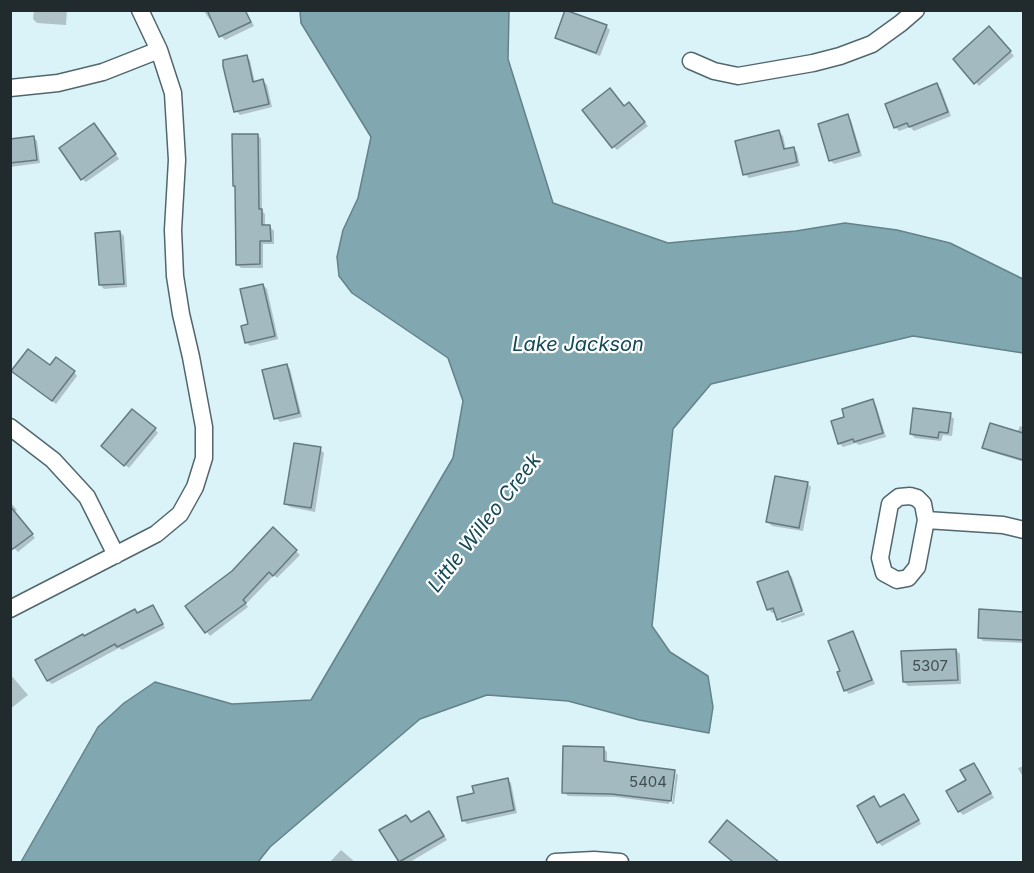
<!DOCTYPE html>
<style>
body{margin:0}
#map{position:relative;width:1034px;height:873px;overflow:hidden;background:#daf3f9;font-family:Inter,sans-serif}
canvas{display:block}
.frame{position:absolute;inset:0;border:12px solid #212a2d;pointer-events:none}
</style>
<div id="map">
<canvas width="1034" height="873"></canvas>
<div class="frame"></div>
</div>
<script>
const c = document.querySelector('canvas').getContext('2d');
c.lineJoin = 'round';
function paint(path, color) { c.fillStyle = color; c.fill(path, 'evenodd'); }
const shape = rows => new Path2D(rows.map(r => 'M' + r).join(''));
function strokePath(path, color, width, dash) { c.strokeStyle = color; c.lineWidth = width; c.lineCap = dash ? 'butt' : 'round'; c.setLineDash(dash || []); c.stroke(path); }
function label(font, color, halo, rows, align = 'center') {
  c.font = font + ' Inter,sans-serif'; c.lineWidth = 4.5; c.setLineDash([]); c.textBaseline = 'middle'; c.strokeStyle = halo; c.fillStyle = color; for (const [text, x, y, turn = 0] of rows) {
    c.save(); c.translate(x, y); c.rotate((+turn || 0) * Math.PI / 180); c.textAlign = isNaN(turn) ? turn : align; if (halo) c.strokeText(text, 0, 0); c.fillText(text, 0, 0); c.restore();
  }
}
const water = shape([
 [300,11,509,11,508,59,553,203,668,243,796,231,845,223,897,230,950,243,1023,279,1023,353,913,336,711,384,673,429,652,626,670,652,708,676,713,707,709,733,639,720,568,701,487,695,420,719,270,847,258,862,21,862,98,727,124,703,155,682,232,704,311,700,453,458,463,401,448,358,352,293,339,276,337,257,343,230,358,198,371,137,301,23,300,11]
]);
paint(water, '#81a7b0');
strokePath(water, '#648289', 1.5);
paint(shape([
 [34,10,67,10,66,25,37,23,33,19],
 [203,10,245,10,254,26,225,40,221,36,212,18,210,20],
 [606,26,610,30,600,56,561,41,557,38],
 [993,32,1014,56,979,86,955,59],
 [246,56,250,60,255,83,263,81,267,85,272,107,240,115,236,111],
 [937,85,941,89,951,116,914,131,910,127,899,131,895,127],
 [625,108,633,108,648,126,617,150,614,147],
 [847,116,851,120,862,156,834,164,830,160],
 [98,129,119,159,86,182,82,179],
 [779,132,783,136,786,150,793,148,797,152,800,166,749,178,745,174],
 [258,135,261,139,262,211,265,214,265,227,270,227,274,231,274,244,263,244,263,268,241,268,237,264,236,188,235,186],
 [33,137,37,141,40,163,10,167,10,140],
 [120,232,124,236,127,287,104,289,100,285],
 [263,285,267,289,278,339,250,346,246,342],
 [286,365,290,369,302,417,280,422,276,418],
 [50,367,74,372,77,376,56,404,17,375],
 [872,401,876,405,886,437,859,445,856,443,843,447,839,443,846,418],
 [950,415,954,419,952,436,943,435,941,441,915,438,911,434],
 [1020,426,1024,427,1024,462,988,451,984,447,1017,433],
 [155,429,158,433,129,468,106,449],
 [320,449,324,453,315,512,290,507,286,504],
 [807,483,811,487,803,531,772,526,768,522],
 [10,502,17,510,14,512,35,538,18,552,11,545,10,545],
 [273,529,300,555,277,578,274,575,246,604,248,607,210,636,187,606,233,572],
 [788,573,792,577,803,610,778,618,776,612,772,613,768,609],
 [152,607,156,610,165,628,122,650,119,648,52,684,48,681,85,638],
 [981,611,1024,613,1024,643,983,641,979,637],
 [804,612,805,615,782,623,780,621],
 [852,633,856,637,875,684,849,694,845,690,842,672],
 [956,650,960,654,961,684,908,686,904,682],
 [10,674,28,695,10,709],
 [603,748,607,752,607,763,674,771,676,772,673,772,669,804,616,797,568,796,564,792],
 [974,765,978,768,994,798,963,815,959,811,968,780],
 [1024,766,1024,779,1018,768],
 [676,773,678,775,674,804,672,804],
 [507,779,511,783,517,813,467,824,463,820,475,794],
 [904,796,908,799,921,824,882,846,878,842,874,798,881,808],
 [429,813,433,817,447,840,410,862,401,862,382,831,411,824],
 [714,846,774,860,776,862,735,862],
 [341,850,355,862,330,862]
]), '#0003');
const building = shape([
 [207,10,245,10,251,22,219,37,207,10],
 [565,10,607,25,596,53,555,38,565,10],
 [989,26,1011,51,974,84,953,59,989,26],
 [247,55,253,82,263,79,269,104,234,112,223,66,223,60,247,55],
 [937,83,948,112,909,127,907,123,894,128,885,104,937,83],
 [610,88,624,106,629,102,645,122,612,148,582,110,610,88],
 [848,114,859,152,829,161,818,124,848,114],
 [94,123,116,154,81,180,59,148,94,123],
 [779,130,784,149,794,147,797,162,743,175,735,141,779,130],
 [232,134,258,134,259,209,262,209,262,225,270,225,271,241,260,241,260,264,236,265,235,186,233,186,232,134],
 [34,136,37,160,10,163,10,139,34,136],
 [120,231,124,284,99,285,95,233,120,231],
 [263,284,275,336,245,343,241,326,248,324,240,289,263,284],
 [28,349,50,365,56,357,75,371,52,401,11,371,28,349],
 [287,364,299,413,274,419,262,370,287,364],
 [873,399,883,433,854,442,853,439,838,444,831,421,844,417,842,409,873,399],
 [913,408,951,413,948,433,939,432,938,438,910,434,913,408],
 [132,409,156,428,124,466,101,446,132,409],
 [990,423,1023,433,1023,460,982,448,990,423],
 [294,443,321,447,311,508,284,504,294,443],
 [775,476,808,482,799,528,766,522,775,476],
 [10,506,33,534,10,551,10,506],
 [273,527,297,550,273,576,269,572,243,600,246,603,205,633,185,606,232,571,273,527],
 [788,571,802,611,777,620,773,608,767,610,757,582,788,571],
 [153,605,163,624,117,647,115,644,47,681,35,660,83,634,84,636,135,609,137,613,153,605],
 [979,609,1023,612,1023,640,978,638,979,609],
 [853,631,872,680,844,691,837,672,840,671,828,641,853,631],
 [956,649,958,680,903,682,901,651,956,649],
 [563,746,604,747,604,761,675,770,671,801,611,794,562,793,563,746],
 [974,763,991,793,958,812,946,791,966,780,960,770,974,763],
 [508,778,514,810,462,821,457,797,474,793,472,786,508,778],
 [904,794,919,820,877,843,857,806,874,796,880,807,904,794],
 [429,811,444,836,399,862,379,830,406,815,411,822,429,811],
 [727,820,779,862,733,862,709,842,727,820]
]);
paint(building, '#a2bac0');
strokePath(building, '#637a80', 1.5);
const street = shape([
 [691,61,714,71,738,76,813,63,840,56,872,44,901,23,916,10],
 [10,88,58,83,103,72,159,50],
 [10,427,53,460,87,497,116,555],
 [910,496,917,498,923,504,926,520,917,567,908,578,897,580,884,573,880,558,890,504,899,497,910,496],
 [926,520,1003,525,1024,530],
 [10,609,156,534,180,514,195,487,204,458,204,427,191,357,181,314,175,276,173,230,177,160,173,93,159,50,140,10],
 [555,862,594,860,620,862]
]);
strokePath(street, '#51676d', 19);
strokePath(street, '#fff', 16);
label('15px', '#414e52', null, [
 ["5307",930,666],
 ["5404",648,782]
]);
label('italic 20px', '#124955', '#fff', [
 ["Lake Jackson",578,345],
 ["Little Willeo Creek",485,523,-52]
]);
</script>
